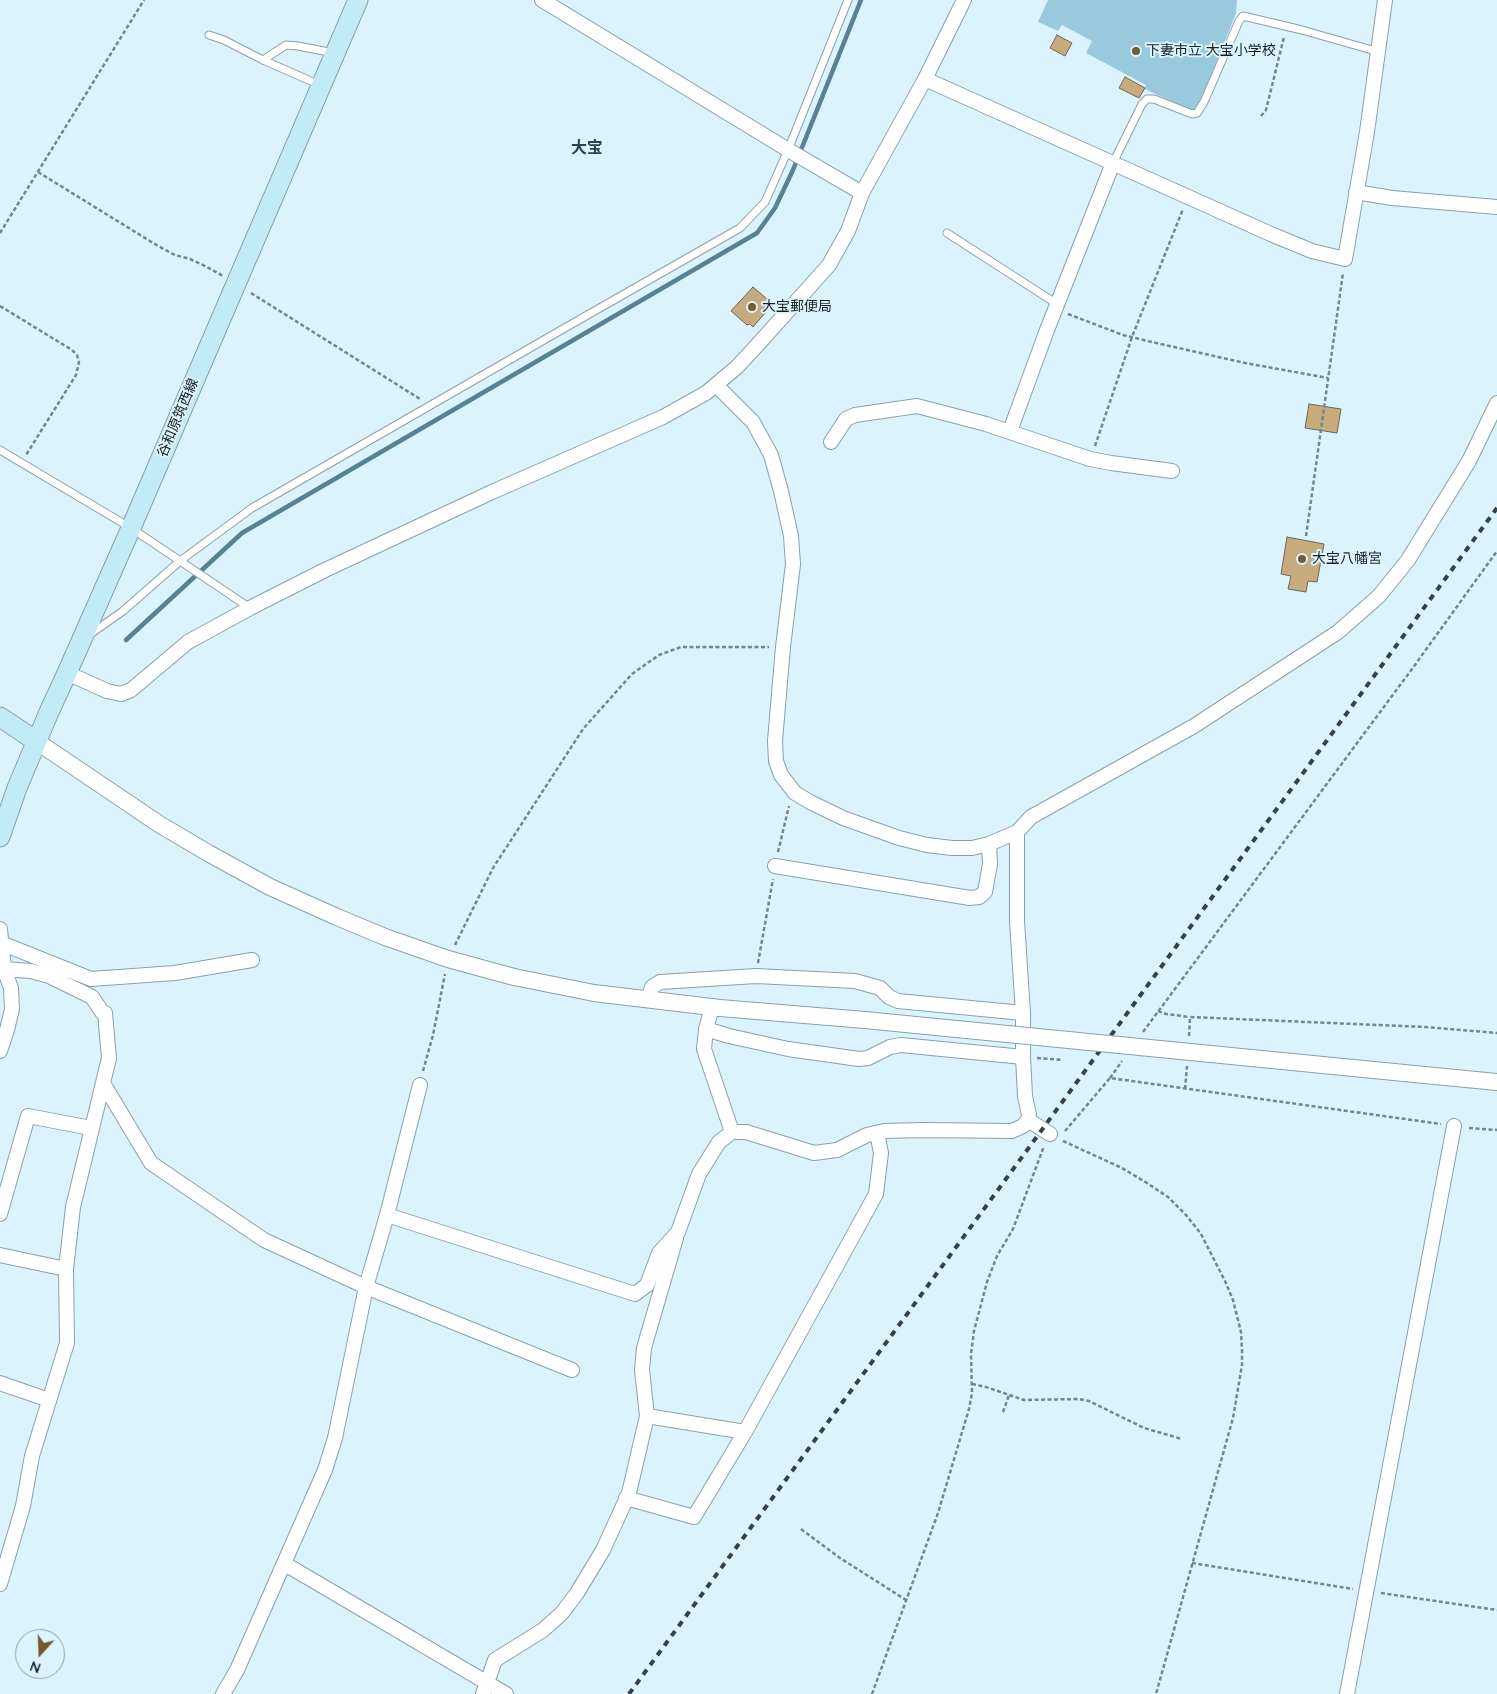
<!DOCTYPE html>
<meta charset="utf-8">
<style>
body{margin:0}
#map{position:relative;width:1497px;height:1694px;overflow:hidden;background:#dbf3fd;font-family:Quicksand,sans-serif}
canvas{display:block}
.north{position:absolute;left:15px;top:1629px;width:50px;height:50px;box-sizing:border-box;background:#dbf3fd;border:1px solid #8d9fa6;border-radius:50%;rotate:200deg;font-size:14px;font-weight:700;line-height:20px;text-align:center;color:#182124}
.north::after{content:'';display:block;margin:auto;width:18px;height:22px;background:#745a2c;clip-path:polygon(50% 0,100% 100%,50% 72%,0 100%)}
</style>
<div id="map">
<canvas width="1497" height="1694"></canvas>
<div class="north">N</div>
</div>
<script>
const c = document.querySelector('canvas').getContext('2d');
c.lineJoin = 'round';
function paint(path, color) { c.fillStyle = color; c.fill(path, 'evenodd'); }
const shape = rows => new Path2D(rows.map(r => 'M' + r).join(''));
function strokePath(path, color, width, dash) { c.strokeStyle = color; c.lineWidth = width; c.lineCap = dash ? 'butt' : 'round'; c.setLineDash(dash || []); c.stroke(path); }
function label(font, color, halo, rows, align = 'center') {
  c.font = font + ' Quicksand,"Noto Sans JP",sans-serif'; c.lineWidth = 4; c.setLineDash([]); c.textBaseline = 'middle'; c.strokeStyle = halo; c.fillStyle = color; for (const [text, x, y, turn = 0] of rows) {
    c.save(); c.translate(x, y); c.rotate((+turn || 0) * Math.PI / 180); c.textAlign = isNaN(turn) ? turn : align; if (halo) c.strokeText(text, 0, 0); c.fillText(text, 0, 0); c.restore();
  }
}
paint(shape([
 [1048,0,1237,0,1236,13,1198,109,1188,109,1145,89,1146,85,1086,53,1092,41,1062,25,1058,31,1038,22]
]), '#99c9dd');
strokePath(shape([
 [126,640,242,533,757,233,775,208,793,170,861,0]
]), '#588293', 4.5);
const building = shape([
 [1057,35,1072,43,1065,56,1050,48,1057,35],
 [1125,77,1145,88,1139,98,1119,88,1125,77],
 [753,287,773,304,753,327,750,324,747,325,731,311,753,287],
 [1309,404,1341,409,1337,433,1305,428,1309,404],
 [1287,537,1324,544,1317,582,1308,581,1306,592,1288,589,1291,576,1281,574,1287,537]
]);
paint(building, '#c5ab7e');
strokePath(building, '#706655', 1);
const service = shape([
 [209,35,224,40,263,60,320,85],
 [263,60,286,45,298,46,334,53],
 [1113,163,1142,104,1147,99,1154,99,1192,114,1197,113,1204,102,1239,21,1243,16,1302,30,1379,52],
 [947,233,1057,304],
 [0,450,131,528,250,608],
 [89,635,123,611,180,561,252,508,563,329,740,228,765,202,788,150,848,0]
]);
const minor = shape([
 [542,0,790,151,862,193],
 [925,79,1273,235,1312,251,1345,259,1367,132,1385,0],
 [1356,192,1392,198,1497,207],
 [716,385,753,422,771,455,781,491,791,536,793,564,783,647,775,741,776,761,781,775,795,793,810,802,843,818,899,838,927,845,952,848,972,848,989,844,1017,832,1031,817,1194,726,1338,632,1379,596,1408,560,1469,461,1497,403],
 [1010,431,1047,330,1113,163],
 [831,442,846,419,855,415,917,406,986,424,1090,459,1111,463,1172,471],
 [67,673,107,691,121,694,131,690,188,642,250,608,325,570,492,492,663,417,706,393,737,367,761,341,829,265,848,231,862,193,925,79,964,0],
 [775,866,970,898,979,897,985,892,990,864,989,844],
 [0,929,4,969,11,988,12,1009,7,1030,0,1051],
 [1,943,91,979,175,973,252,960],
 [648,1000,652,987,660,982,756,976,855,981,880,988,889,997,898,1001,1023,1013],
 [712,1007,706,1029,704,1049,732,1132],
 [706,1029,729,1036,788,1049,859,1059,868,1058,890,1047,901,1045,1023,1057],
 [103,1083,151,1163,264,1240,366,1287,572,1370],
 [1028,1120,1050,1134],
 [0,1214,28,1116,91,1128],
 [387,1215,635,1294,647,1285,659,1253,678,1232,699,1174,719,1142,732,1132,746,1132,814,1153,837,1150,867,1135,884,1131,923,1130,1012,1131,1023,1126,1028,1120,1029,1115,1025,1096,1023,1057,1023,1013,1017,921,1017,832],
 [676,1238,644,1348,642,1370,647,1416,745,1432,876,1194,881,1153,877,1133],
 [0,1255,66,1269],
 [0,1383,49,1400],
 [626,1498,694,1517,745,1432],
 [285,1564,506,1694],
 [0,1584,23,1506,32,1456,67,1343,66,1269,73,1207,109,1058,105,1013,102,1012,92,997,49,976,31,971,4,969],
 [223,1694,237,1670,325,1470,335,1438,366,1287,387,1215,420,1085],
 [483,1694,495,1660,543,1630,562,1613,577,1593,603,1550,629,1493,647,1416],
 [1347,1694,1454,1126]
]);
const tertiary = shape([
 [36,741,159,824,208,853,270,887,337,917,385,937,448,959,514,977,594,993,720,1008,865,1020],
 [1394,1072,1497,1082]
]);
const secondary = shape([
 [0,717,36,741],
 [0,837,17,788,49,712,67,673,131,528,358,0]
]);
strokePath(service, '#8aa0a9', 9);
strokePath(minor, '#8aa0a9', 16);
strokePath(tertiary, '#8aa0a9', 18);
strokePath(secondary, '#8aa0a9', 21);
strokePath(shape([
 [1261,116,1266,110,1284,37],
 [38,172,158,246,175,255,190,259,207,267,223,276],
 [0,233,144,0],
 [251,293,420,399],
 [0,306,72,350,77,355,79,362,76,375,26,455],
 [1068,314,1123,335,1152,342,1245,363,1328,378],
 [1095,446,1132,337,1183,209],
 [1306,536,1343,273],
 [778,852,789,806],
 [455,945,493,868,583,729,632,674,659,655,681,647,769,647],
 [758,963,773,879],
 [1158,1011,1166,1014,1190,1017],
 [1143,1032,1412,669,1497,551],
 [1189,1036,1190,1017,1425,1027,1497,1033],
 [1037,1058,1063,1060],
 [423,1071,433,1035,445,974],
 [1110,1078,1122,1061],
 [1185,1089,1187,1066],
 [1469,1128,1497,1130],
 [1065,1131,1110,1078,1441,1124],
 [1063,1141,1122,1168,1147,1183,1168,1197,1186,1215,1201,1234,1225,1281,1233,1300,1241,1332,1242,1350,1242,1365,1233,1418,1156,1694],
 [972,1384,986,1387,1024,1400,1079,1399,1089,1401,1144,1428,1182,1439],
 [1003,1412,1009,1395],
 [801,1529,840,1558,906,1600],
 [1192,1563,1353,1589],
 [1381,1593,1497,1610],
 [872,1694,938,1513,969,1409,972,1393,971,1354,974,1331,987,1282,997,1256,1013,1229,1044,1146]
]), '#75858b', 2.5, [4, 2.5]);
strokePath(service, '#fff', 7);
strokePath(minor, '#fff', 14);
strokePath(tertiary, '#fff', 16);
strokePath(secondary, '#c2eaf7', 19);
strokePath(shape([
 [629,1694,1497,508]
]), '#364145', 4, [6, 6]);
const tertiaryBridge = shape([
 [865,1020,1394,1072]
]);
strokePath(tertiaryBridge, '#8aa0a9', 18, []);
strokePath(tertiaryBridge, '#fff', 16);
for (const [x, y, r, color] of [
 [1136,51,5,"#745a2c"],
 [752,307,5,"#745a2c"],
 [1302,559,5,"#745a2c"]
]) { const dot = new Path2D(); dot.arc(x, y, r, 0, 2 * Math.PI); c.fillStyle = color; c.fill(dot); strokePath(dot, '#dbf3fd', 2); }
label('14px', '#182124', '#dbf3fd', [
 ["下妻市立 大宝小学校",1146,51],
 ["大宝郵便局",762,307],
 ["大宝八幡宮",1312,559]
], 'left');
label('14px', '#182124', '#dbf3fd', [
 ["谷和原筑西線",178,418,-67]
]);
label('bold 16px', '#2e424a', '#dbf3fd', [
 ["大宝",587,148]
]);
</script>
